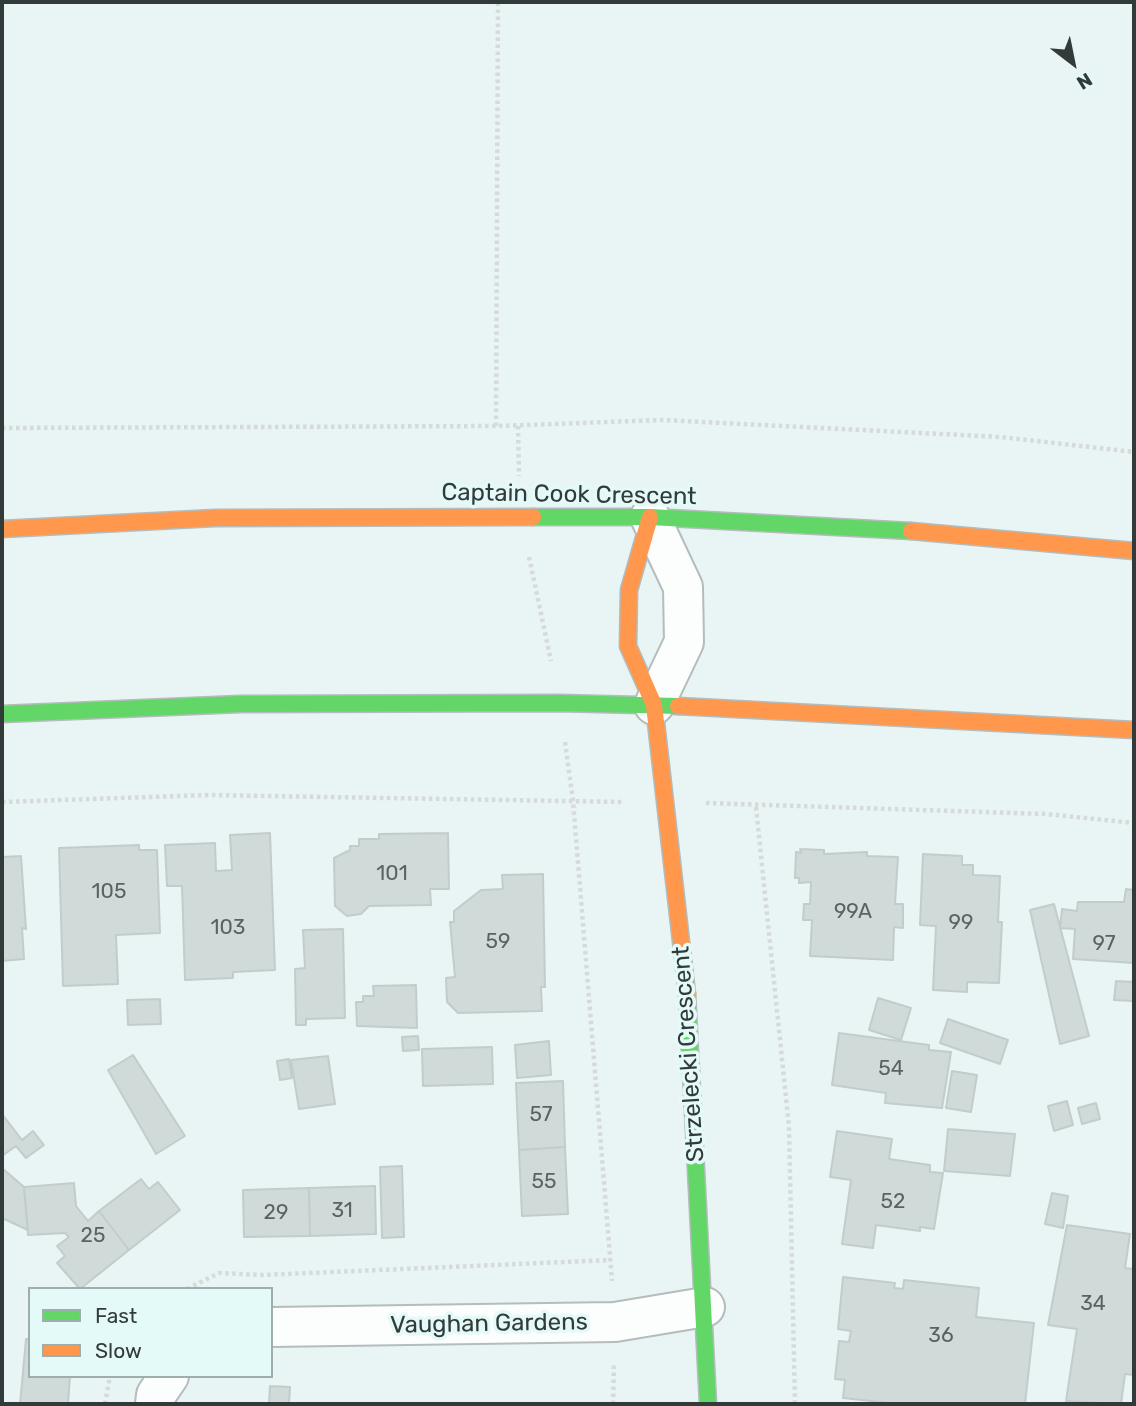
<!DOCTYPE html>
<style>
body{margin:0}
#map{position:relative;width:1136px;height:1406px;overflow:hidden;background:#e9f5f4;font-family:Rubik,sans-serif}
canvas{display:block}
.frame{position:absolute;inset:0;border:4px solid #323b3a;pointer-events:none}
.legend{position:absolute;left:28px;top:1287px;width:245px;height:91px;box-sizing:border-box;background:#e4faf8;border:2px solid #9daeac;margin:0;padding:9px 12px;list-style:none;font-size:21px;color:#323b3a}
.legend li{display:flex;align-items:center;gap:14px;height:35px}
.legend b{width:35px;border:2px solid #9daeac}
.north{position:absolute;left:1038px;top:28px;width:70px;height:70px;-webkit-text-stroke:5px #e4faf8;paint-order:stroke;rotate:148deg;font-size:19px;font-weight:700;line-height:28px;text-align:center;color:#323b3a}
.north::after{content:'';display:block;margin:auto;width:24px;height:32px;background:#323b3a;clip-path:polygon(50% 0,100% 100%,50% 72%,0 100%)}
</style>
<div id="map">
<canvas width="1136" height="1406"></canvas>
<div class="frame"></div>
<ul class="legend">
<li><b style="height:9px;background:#63d668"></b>Fast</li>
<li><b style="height:9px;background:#ff974d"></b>Slow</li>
</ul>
<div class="north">N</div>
</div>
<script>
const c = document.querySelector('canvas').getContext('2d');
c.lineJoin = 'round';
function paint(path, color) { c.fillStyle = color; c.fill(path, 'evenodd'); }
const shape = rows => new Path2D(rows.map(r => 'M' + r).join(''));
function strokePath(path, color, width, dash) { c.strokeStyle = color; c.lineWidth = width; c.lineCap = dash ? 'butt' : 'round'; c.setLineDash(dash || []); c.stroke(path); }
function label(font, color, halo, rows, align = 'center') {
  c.font = font + ' Rubik,sans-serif'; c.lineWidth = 7; c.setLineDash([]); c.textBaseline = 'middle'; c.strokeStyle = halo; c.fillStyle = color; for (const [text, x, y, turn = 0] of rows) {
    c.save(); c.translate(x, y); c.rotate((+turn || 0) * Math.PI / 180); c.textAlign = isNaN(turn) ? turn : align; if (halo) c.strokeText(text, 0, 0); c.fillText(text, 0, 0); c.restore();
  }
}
const building = shape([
 [270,833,275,970,233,972,233,978,185,980,182,886,167,886,165,845,215,843,216,871,232,870,230,835,270,833],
 [448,833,449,889,430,889,431,905,369,906,361,914,347,916,335,906,334,858,350,850,350,846,359,846,359,839,379,839,379,834,448,833],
 [139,845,139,850,157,850,160,933,116,935,118,984,63,986,59,848,139,845],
 [800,849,824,850,824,854,867,852,867,856,898,857,895,904,903,904,903,928,894,927,893,960,810,956,812,920,803,920,804,904,810,904,811,882,799,883,799,878,795,878,796,852,801,853,800,849],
 [923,854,962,856,962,865,973,865,973,875,1000,876,998,922,1002,922,999,983,967,982,967,992,933,990,936,926,920,925,923,854],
 [21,856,26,929,22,928,24,959,2,961,2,857,21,856],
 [543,874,545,987,541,987,542,1011,458,1013,447,1002,446,978,455,977,450,922,454,922,454,911,481,890,503,889,502,875,543,874],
 [1126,889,1134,890,1134,976,1134,963,1073,959,1075,929,1060,928,1062,909,1077,911,1078,902,1124,902,1126,889],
 [1054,904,1089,1036,1060,1044,1030,910,1054,904],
 [343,929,345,1018,306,1019,306,1025,296,1025,295,969,305,968,303,930,343,929],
 [1116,981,1134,982,1134,1001,1114,1000,1116,981],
 [416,985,417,1028,357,1026,356,1002,363,1002,363,996,374,996,373,986,416,985],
 [878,998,911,1008,901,1040,869,1030,878,998],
 [160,999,161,1024,128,1025,127,1000,160,999],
 [948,1019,1008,1040,1000,1064,940,1043,948,1019],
 [839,1033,929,1045,929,1050,951,1052,942,1108,885,1103,886,1093,832,1085,839,1033],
 [418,1036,419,1050,403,1051,402,1037,418,1036],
 [549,1041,551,1075,517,1078,515,1045,549,1041],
 [492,1047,493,1084,423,1086,422,1049,492,1047],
 [133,1055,185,1136,156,1154,108,1070,133,1055],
 [328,1056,335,1104,299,1109,291,1060,328,1056],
 [289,1059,292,1078,280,1080,277,1061,289,1059],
 [952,1071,977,1075,971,1112,946,1108,952,1071],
 [563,1081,565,1147,519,1150,516,1083,563,1081],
 [1067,1101,1073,1125,1054,1131,1048,1106,1067,1101],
 [1096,1103,1100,1119,1082,1124,1078,1108,1096,1103],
 [2,1114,22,1140,33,1131,44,1145,26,1158,16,1146,2,1156,2,1114],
 [948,1129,1015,1134,1010,1176,944,1171,948,1129],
 [837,1131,892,1139,889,1159,930,1165,930,1172,943,1173,934,1229,920,1227,920,1231,876,1225,873,1248,842,1244,851,1180,830,1177,837,1131],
 [565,1147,568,1214,522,1216,519,1150,565,1147],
 [402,1166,404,1237,382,1238,380,1167,402,1166],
 [2,1168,24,1187,28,1230,2,1218,2,1168],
 [141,1179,149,1189,158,1182,180,1210,129,1250,99,1211,141,1179],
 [74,1183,76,1206,88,1221,99,1211,129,1250,80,1289,57,1263,65,1256,57,1246,69,1237,65,1233,28,1235,24,1187,74,1183],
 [375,1186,376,1234,310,1236,309,1188,375,1186],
 [309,1188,310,1236,244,1237,243,1190,309,1188],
 [1052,1193,1068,1196,1063,1228,1045,1224,1052,1193],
 [1067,1225,1130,1234,1125,1268,1134,1269,1134,1375,1125,1374,1121,1404,1066,1401,1077,1329,1048,1325,1067,1225],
 [843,1277,895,1283,894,1288,903,1289,904,1280,979,1288,976,1317,1034,1323,1025,1404,899,1404,843,1398,845,1380,835,1379,839,1341,849,1342,851,1331,838,1329,843,1277],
 [26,1339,30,1339,30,1376,70,1376,68,1404,20,1404,26,1339],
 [270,1386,290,1387,289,1404,269,1404,270,1386]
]);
paint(building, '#d0dad8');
strokePath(building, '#c2cccb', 2);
const street = shape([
 [650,517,683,587,684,642,654,705],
 [271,1327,615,1322,705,1307],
 [155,1404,156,1395,169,1376]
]);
const fast = shape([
 [533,517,650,517,911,531],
 [2,714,240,704,559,703,678,706],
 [687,994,708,1404]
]);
const slow = shape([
 [650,517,629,590,628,646,654,705,687,994],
 [2,529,215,518,533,517],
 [911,531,1134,551],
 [678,706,1134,730]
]);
strokePath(street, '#b4bcbc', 42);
strokePath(fast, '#b4bcbc', 19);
strokePath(slow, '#b4bcbc', 19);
strokePath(shape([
 [496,426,498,2],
 [518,426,519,476],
 [2,428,496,426,663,420,1001,437,1134,452],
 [529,557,551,661],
 [565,742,573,801,612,1281],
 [2,802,209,795,624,802],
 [706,803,1046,814,1134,823],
 [756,807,789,1127,795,1404],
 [187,1289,219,1273,263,1275,611,1260],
 [105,1404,110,1376],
 [613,1404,614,1363]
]), '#d6dada', 4.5, [3.5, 3.5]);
strokePath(street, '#fcfefd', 38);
strokePath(fast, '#63d668', 16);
strokePath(slow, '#ff974d', 16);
label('21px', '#5a6362', null, [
 ["101",392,874],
 ["105",109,892],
 ["99A",853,912],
 ["99",961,923],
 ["103",228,928],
 ["59",498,942],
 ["97",1104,944],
 ["54",891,1069],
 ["57",541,1115],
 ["55",544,1182],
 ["52",893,1202],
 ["31",342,1211],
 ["29",276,1213],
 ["25",93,1236],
 ["34",1093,1304],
 ["36",941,1336]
]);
label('24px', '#323b3a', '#e4faf8', [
 ["Captain Cook Crescent",569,495,1],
 ["Strzelecki Crescent",689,1054,-94],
 ["Vaughan Gardens",489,1324,-1]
]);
</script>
